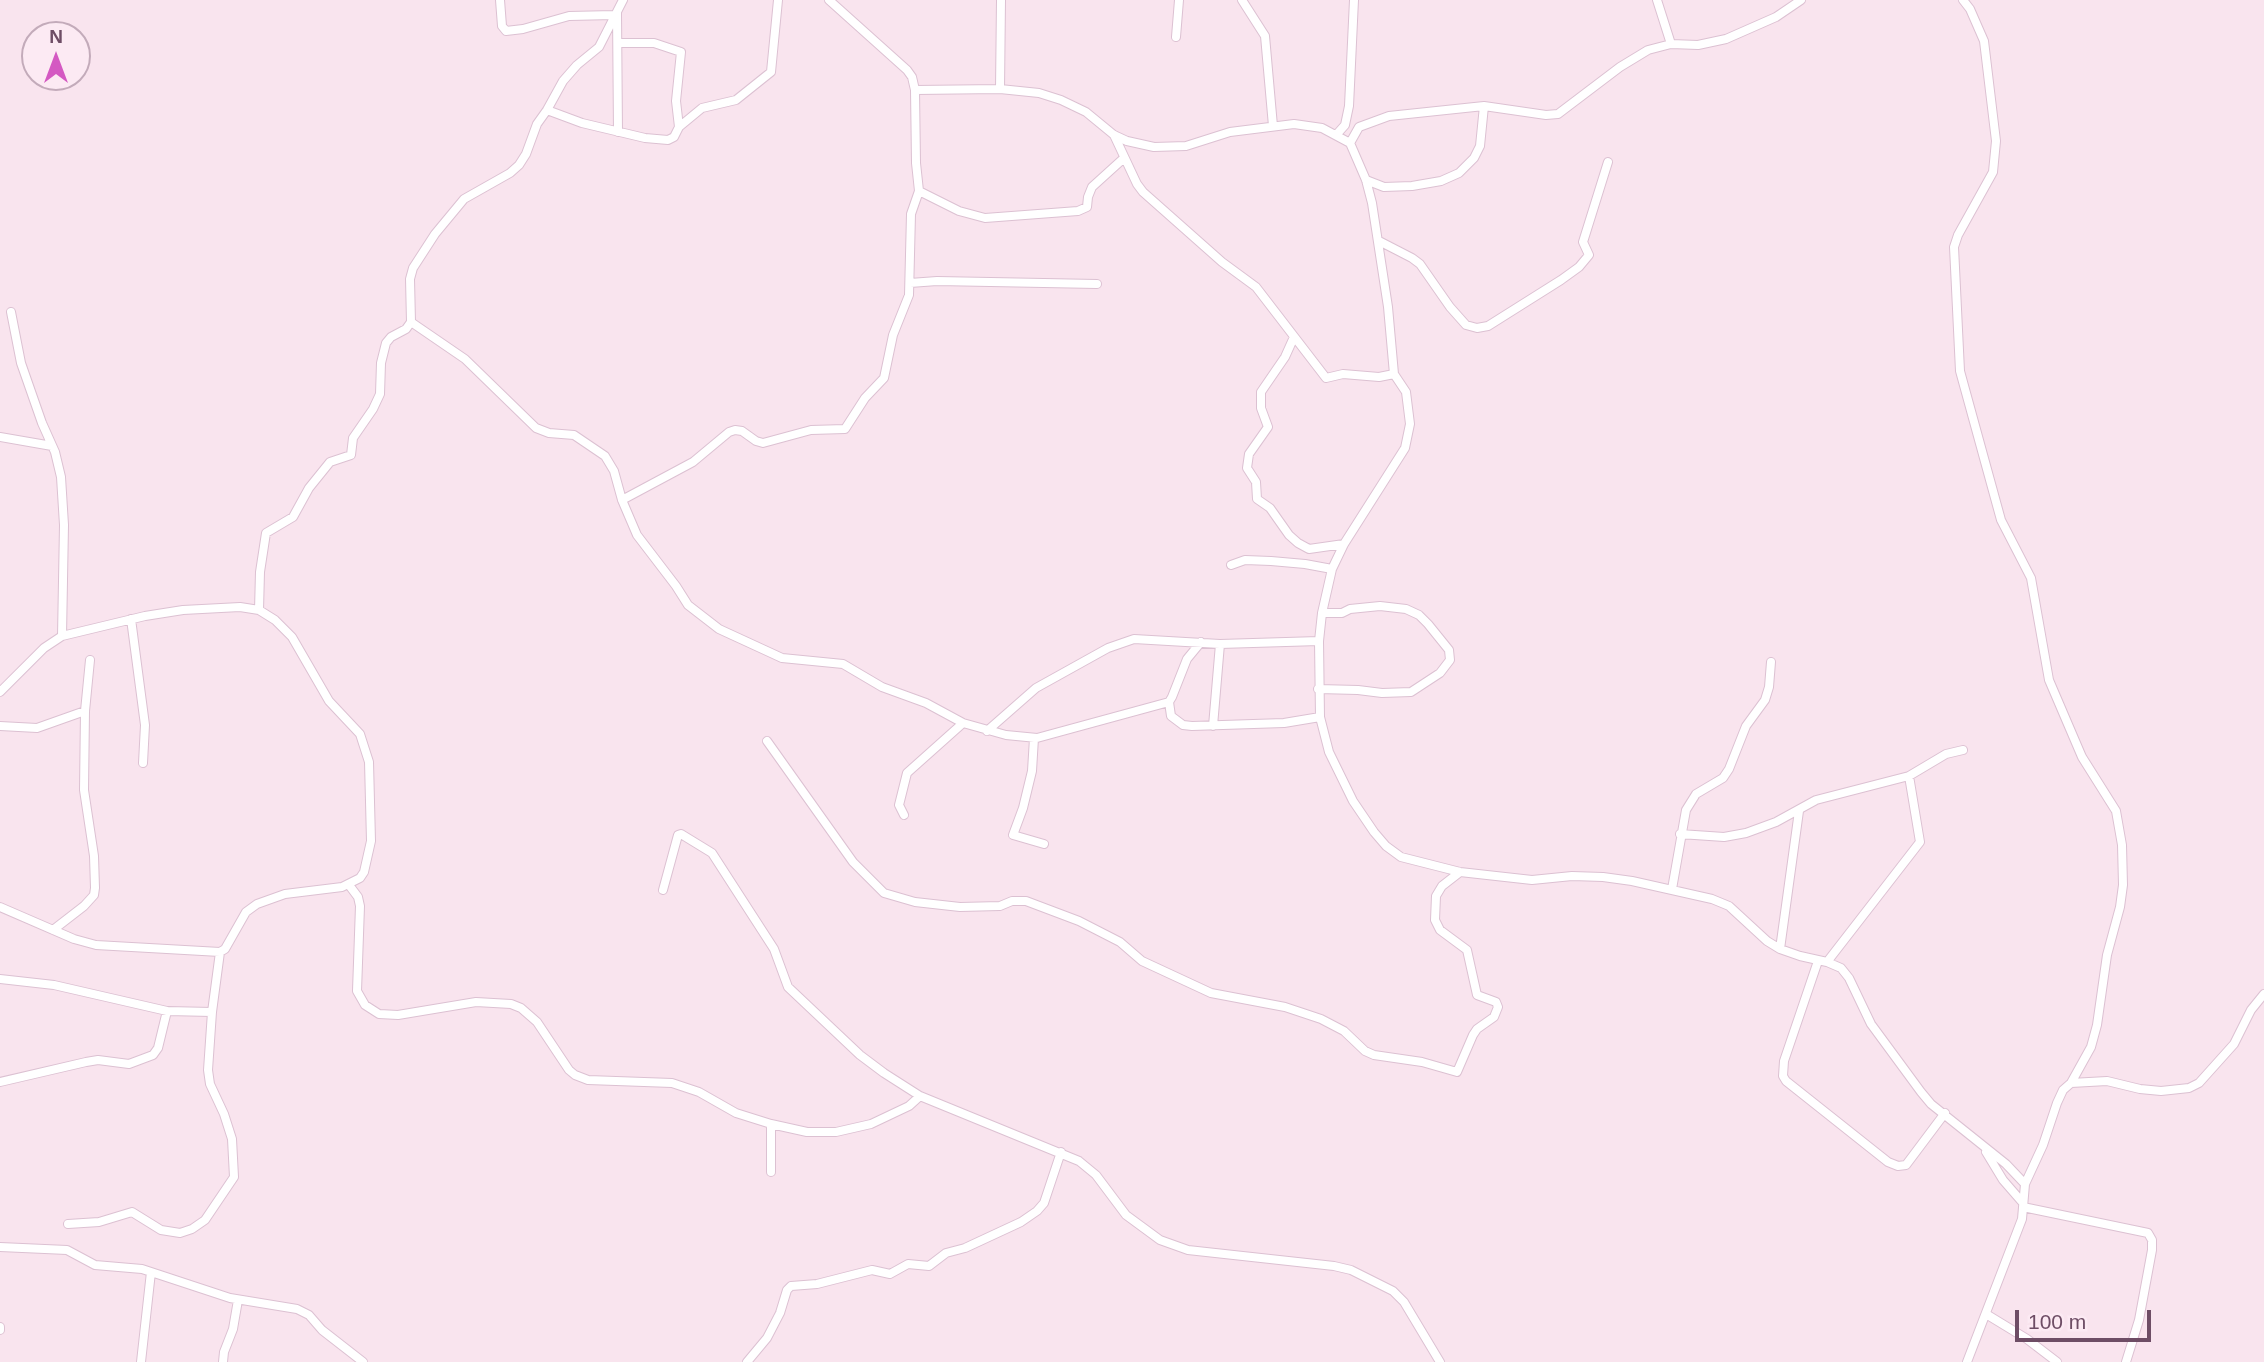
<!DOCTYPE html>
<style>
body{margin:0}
#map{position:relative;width:2264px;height:1362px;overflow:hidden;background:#f9e4ee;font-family:Arial,sans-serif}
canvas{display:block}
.north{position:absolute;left:21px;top:21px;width:70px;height:70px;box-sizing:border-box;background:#fceaf3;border:2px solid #c3abba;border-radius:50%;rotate:0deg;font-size:19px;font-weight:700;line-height:28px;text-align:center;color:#6e4d65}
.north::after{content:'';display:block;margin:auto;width:24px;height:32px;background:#d459c2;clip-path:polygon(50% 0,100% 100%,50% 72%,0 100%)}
.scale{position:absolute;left:2015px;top:1310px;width:136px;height:32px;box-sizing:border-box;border:4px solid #6e4d65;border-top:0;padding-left:9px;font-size:21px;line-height:24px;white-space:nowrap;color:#6e4d65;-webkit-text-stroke:5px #fceaf3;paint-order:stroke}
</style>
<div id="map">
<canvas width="2264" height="1362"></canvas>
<div class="north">N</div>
<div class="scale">100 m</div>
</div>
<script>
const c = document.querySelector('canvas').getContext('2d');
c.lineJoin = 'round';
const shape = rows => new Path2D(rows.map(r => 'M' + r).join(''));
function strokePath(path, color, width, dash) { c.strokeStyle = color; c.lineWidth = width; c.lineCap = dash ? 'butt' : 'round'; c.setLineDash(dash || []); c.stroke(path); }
const street = shape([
 [500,0,502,26,506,31,523,29,569,16,614,15],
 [1242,0,1265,36,1273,126],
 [1657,0,1671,44],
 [1963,0,1970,9,1984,41,1996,141,1993,172,1958,235,1954,247,1960,371,2001,520,2031,578,2049,680,2082,757,2116,811,2122,845,2123,885,2120,907,2107,955,2097,1025,2091,1047,2071,1083],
 [617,13,618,132],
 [1176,37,1179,0],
 [1000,89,1001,0],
 [915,90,1000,89,1039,93,1061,100,1086,112,1114,135,1127,141,1154,147,1186,146,1230,132,1294,124,1322,128,1350,143,1366,180,1372,203,1388,307,1394,374,1406,392,1410,424,1405,448,1344,544,1332,569,1322,613,1319,641,1320,717,1329,752,1353,801,1374,832,1386,846,1401,857,1460,872,1532,880,1572,876,1603,877,1632,881,1712,899,1729,906,1767,941,1780,949,1800,956,1827,962,1841,968,1849,978,1871,1024,1921,1092,1931,1104,2006,1164,2025,1184,2022,1219,1967,1362],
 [547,110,582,123,645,138,668,140,674,137,679,127,676,101,681,52,654,43,618,43],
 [679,127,702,108,736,100,771,72,778,0],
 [1337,134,1345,125,1349,106,1354,0],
 [1114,135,1137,184,1143,192,1222,262,1256,287,1326,378,1343,374,1379,377,1394,374],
 [1350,143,1359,127,1389,116,1484,106,1546,115,1558,114,1620,67,1648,50,1671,44,1698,45,1726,39,1776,17,1801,0],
 [1366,180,1384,187,1412,186,1441,181,1459,173,1474,158,1480,146,1484,106],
 [919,191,959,211,985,218,1078,211,1087,207,1088,197,1092,187,1124,158],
 [1379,241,1412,258,1420,264,1450,307,1466,325,1477,328,1488,326,1561,280,1579,267,1589,255,1583,242,1608,162],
 [910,283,937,281,1097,284],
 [11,312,21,363,42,423,55,452,61,477,64,525,62,636],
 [411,322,465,359,536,428,549,433,574,435,605,456,614,471,622,500,637,535,676,586,688,605,719,629,782,658,843,664,882,687,926,703,963,723,1006,735,1037,738,1169,702,1172,697,1187,659,1201,642],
 [1294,337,1285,357,1261,392,1261,408,1268,427,1249,454,1247,468,1256,482,1257,499,1270,508,1289,535,1298,543,1309,549,1344,544],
 [0,437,52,446],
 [622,500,693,462,729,432,735,430,742,431,756,441,763,443,811,430,845,429,865,398,884,378,893,335,909,295,911,214,919,191,916,163,915,90,912,77,907,70,829,0],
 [1231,565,1245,560,1271,561,1305,564,1332,569],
 [259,610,260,572,266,533,293,517,309,488,330,462,351,455,353,438,373,409,380,394,381,363,386,343,391,337,406,329,411,322,410,279,413,268,435,234,464,199,510,173,519,165,526,154,537,124,547,110,563,81,577,65,599,47,623,0],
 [131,619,145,725,143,763],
 [1318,689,1358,690,1382,693,1411,692,1440,673,1450,660,1449,650,1428,624,1419,615,1406,609,1380,606,1350,609,1342,613,1322,613],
 [0,692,44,648,62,636,145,616,183,610,240,607,259,610,275,620,292,637,329,701,360,734,369,762,371,841,364,872,360,878,342,887,285,894,257,904,246,912,225,949,220,952,96,945,74,939,0,907],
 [1169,702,1171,716,1183,725,1192,726,1284,723,1320,717],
 [0,726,37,728,85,711],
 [1213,726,1220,644],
 [987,731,1036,688,1108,648,1134,639,1220,644,1319,641],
 [1034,738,1032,771,1023,808,1013,835,1044,844],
 [767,741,853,862,884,893,915,902,960,907,1000,906,1012,901,1026,901,1079,921,1120,942,1142,961,1211,993,1285,1007,1321,1019,1344,1031,1365,1051,1374,1055,1422,1062,1457,1072,1473,1035,1477,1029,1494,1017,1498,1007,1496,1002,1477,995,1467,950,1440,930,1435,920,1436,896,1442,886,1460,872],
 [904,815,899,805,907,773,963,723],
 [1680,834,1724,837,1746,833,1776,822,1816,800,1909,776,1946,754,1963,750],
 [349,885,358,897,360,906,357,991,365,1005,379,1014,398,1015,476,1002,511,1004,521,1008,537,1022,569,1070,575,1075,588,1080,672,1083,699,1092,736,1113,771,1124,807,1132,836,1132,871,1124,909,1106,920,1096],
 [1672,889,1686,810,1696,794,1723,778,1729,769,1746,726,1765,700,1769,687,1771,662],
 [663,890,678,835,681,834,712,853,774,949,788,987,860,1055,884,1073,920,1096,1079,1161,1096,1175,1126,1215,1160,1240,1188,1250,1334,1266,1351,1270,1393,1291,1404,1302,1440,1362],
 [53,930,84,906,94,895,95,888,94,856,84,790,85,711,90,660],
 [1780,949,1799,811],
 [1818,961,1784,1061,1783,1076,1786,1081,1888,1162,1898,1166,1906,1165,1945,1113],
 [1827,962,1920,842,1909,776],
 [0,979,54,985,167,1011,212,1012],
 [0,1082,86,1062,98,1060,129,1064,153,1055,158,1048,167,1011],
 [771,1124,771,1172],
 [1986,1152,2003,1180,2023,1203],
 [2025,1184,2043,1145,2057,1103,2063,1090,2071,1083,2107,1081,2140,1089,2161,1091,2189,1088,2199,1083,2234,1044,2251,1010,2264,994],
 [2023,1207,2148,1233,2152,1240,2152,1250,2139,1320,2126,1362],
 [68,1224,99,1222,132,1212,161,1230,180,1233,192,1229,205,1220,234,1177,232,1139,224,1114,210,1084,208,1070,212,1012,220,952],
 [0,1247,67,1250,95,1265,142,1269,230,1298,297,1309,309,1315,322,1330,363,1362],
 [1986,1314,2027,1339,2057,1362],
 [0,1327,0,1330],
 [141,1362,151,1272],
 [223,1362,224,1352,233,1329,238,1300],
 [747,1362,767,1338,780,1313,787,1290,791,1286,817,1284,872,1270,890,1274,908,1264,929,1266,946,1253,965,1248,1021,1222,1037,1211,1044,1203,1061,1152]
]);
strokePath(street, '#dcc1d2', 10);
strokePath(street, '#fff', 8);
</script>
